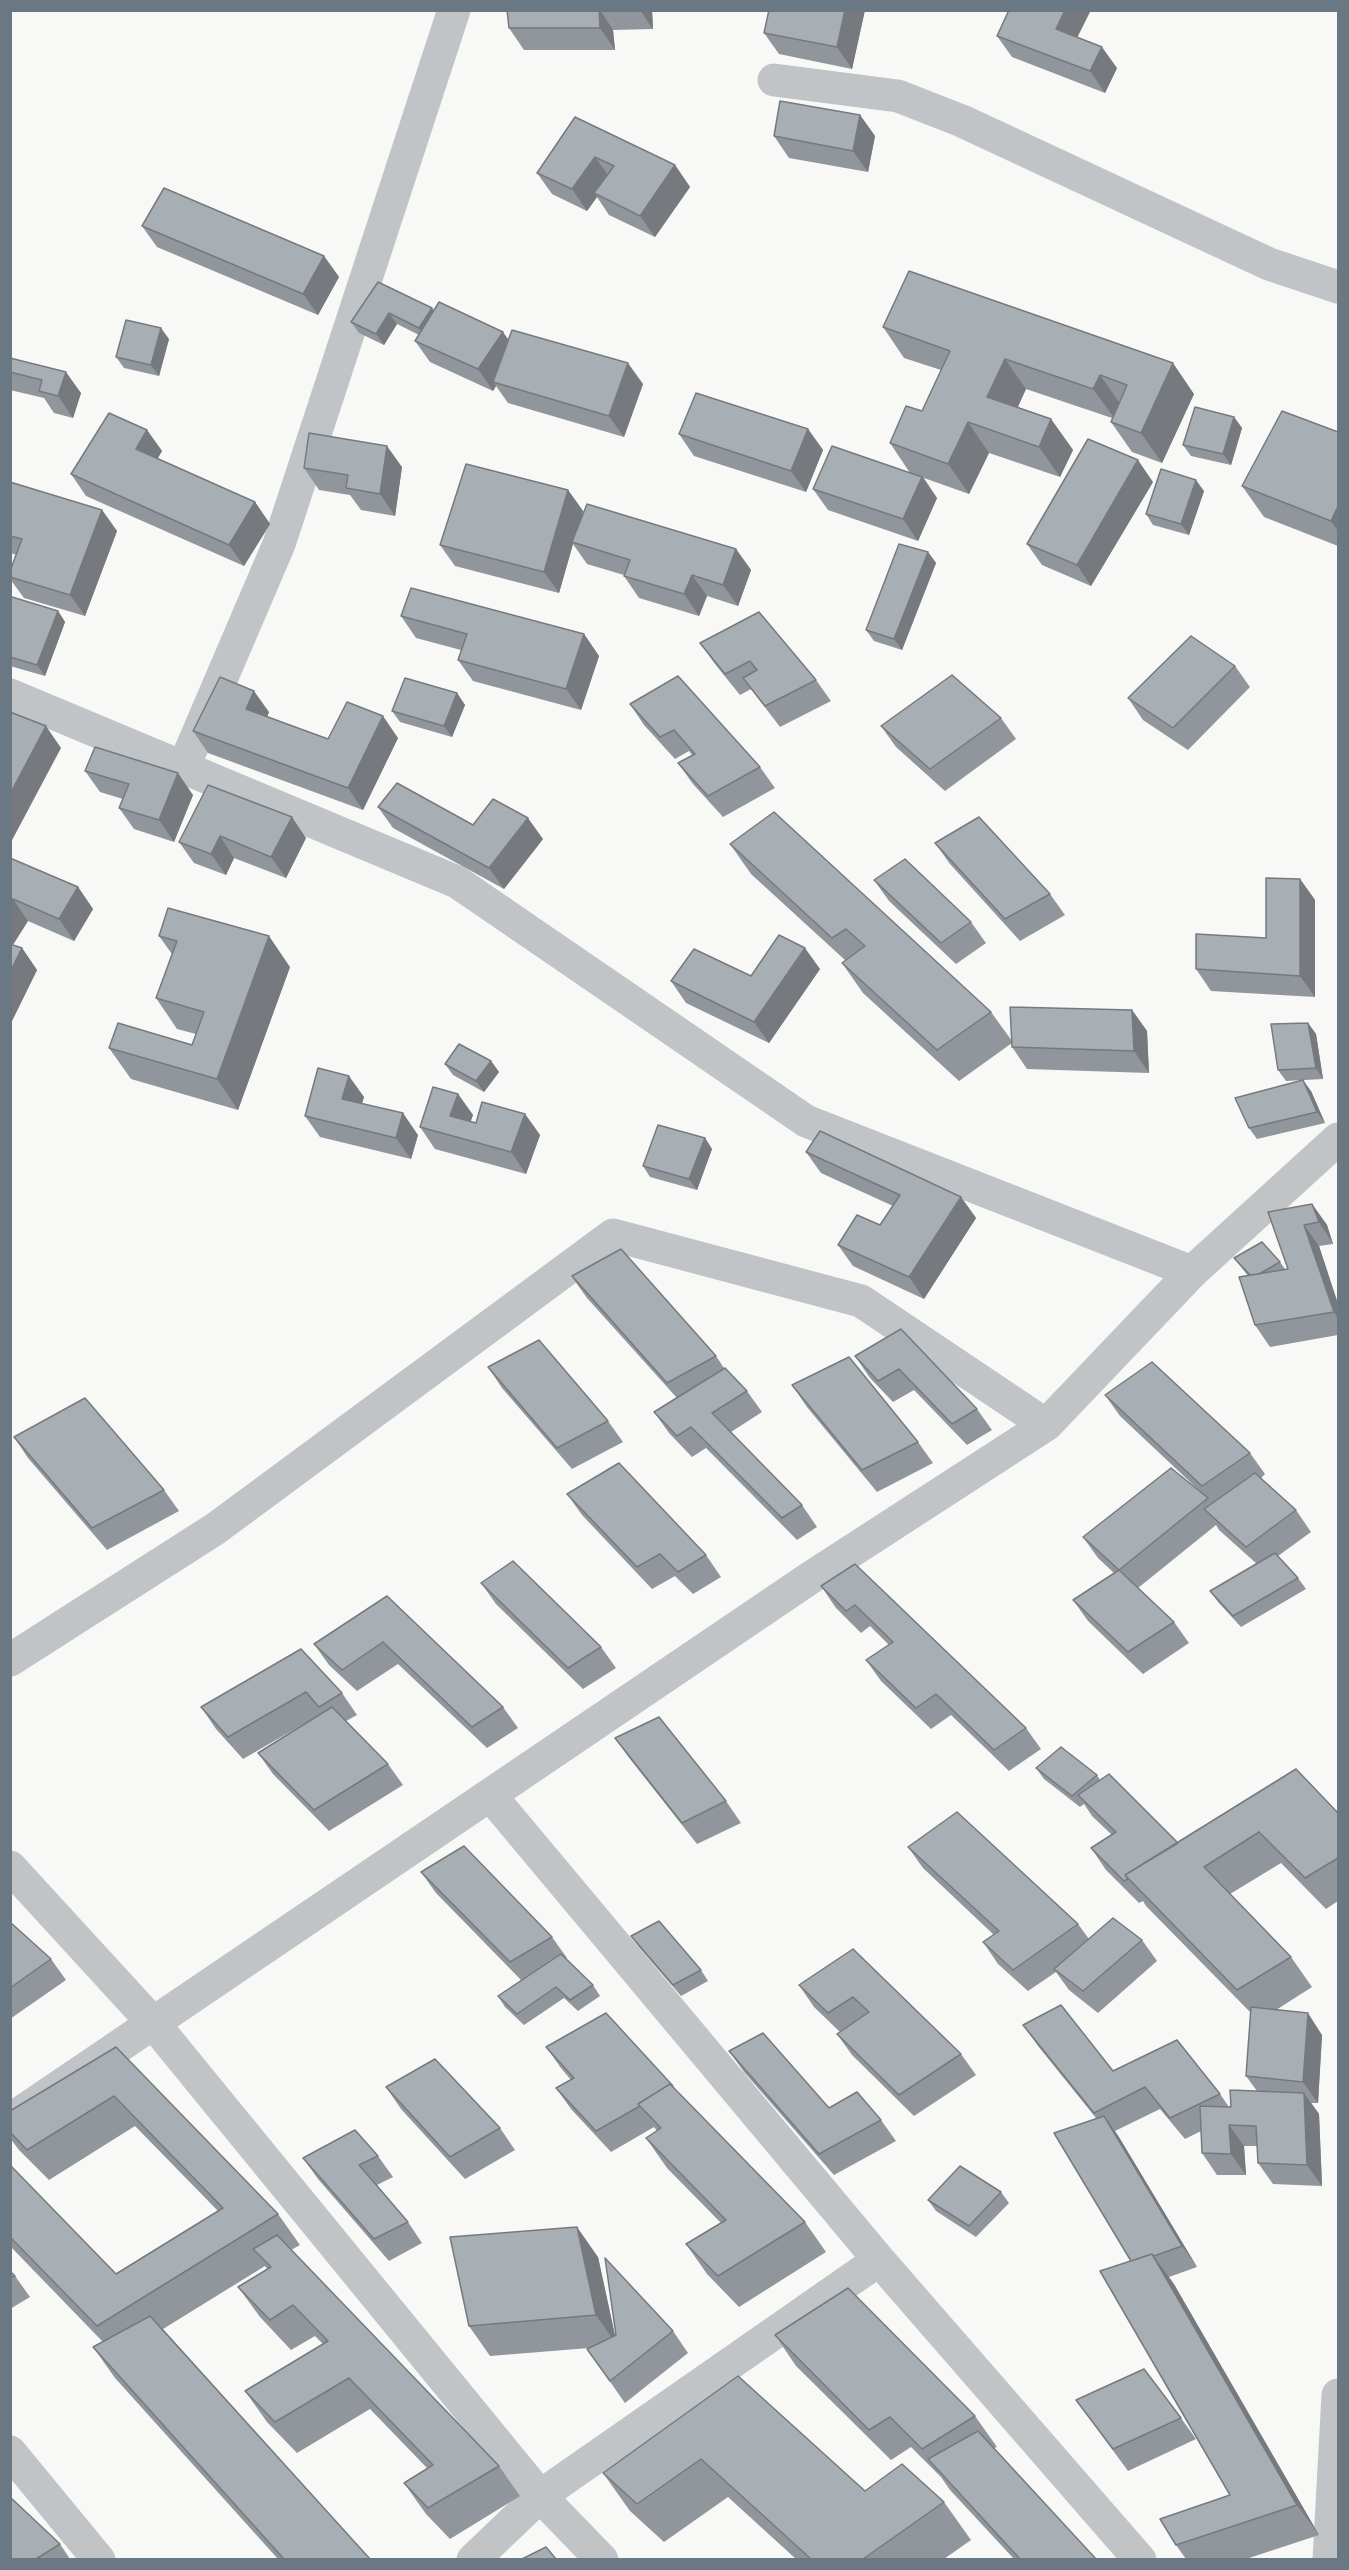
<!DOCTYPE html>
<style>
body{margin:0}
#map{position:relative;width:1349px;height:2570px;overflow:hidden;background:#f8f8f6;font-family:Karla,sans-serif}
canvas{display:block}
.frame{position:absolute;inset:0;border:12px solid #6a7884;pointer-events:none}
</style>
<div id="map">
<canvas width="1349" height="2570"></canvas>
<div class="frame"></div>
</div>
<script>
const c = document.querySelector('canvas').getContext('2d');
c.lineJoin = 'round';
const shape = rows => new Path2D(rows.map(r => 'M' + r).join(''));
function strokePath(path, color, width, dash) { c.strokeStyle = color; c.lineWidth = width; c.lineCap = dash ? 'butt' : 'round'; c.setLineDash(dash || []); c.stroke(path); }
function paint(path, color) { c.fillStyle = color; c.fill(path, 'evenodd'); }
strokePath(shape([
 [774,80,898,96,962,121,1269,264,1338,287],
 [10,695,457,882,806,1121,1192,1272],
 [184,766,279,544,454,10],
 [10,1660,215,1529,613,1235,861,1301,1046,1425],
 [10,1867,154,2024,540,2496,602,2560],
 [10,2120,810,1578,1046,1425,1192,1272,1338,1139],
 [879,2260,1140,2560],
 [10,2452,99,2560],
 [473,2560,540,2496,879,2260,490,1795],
 [1329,2560,1338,2395]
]), '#c0c4c7', 33);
paint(shape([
 [507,10,652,10,653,29,613,30,615,50,524,50,509,28],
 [769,10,865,10,852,69,779,54,764,33],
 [997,36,1117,68,1105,93,1012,57],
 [860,115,875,136,868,172,789,158,774,136],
 [575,117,675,165,690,187,655,237,609,215,597,197,587,211,552,194,537,173],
 [142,226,324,256,339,277,318,315,157,247],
 [378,282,434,311,509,340,643,384,624,437,508,403,496,386,493,391,430,362,415,341,419,335,397,324,384,345,359,333,351,322],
 [883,327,1194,394,1162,463,1132,452,1111,422,1112,418,1026,389,1018,407,1051,419,1073,450,1060,477,989,453,969,494,924,478,937,498,918,541,828,510,813,489,910,473,890,443,922,411,941,370,904,358],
 [169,339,159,376,124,368,116,357],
 [10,358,81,393,73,418,54,413,44,398,10,390],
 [1234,417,1242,428,1231,465,1191,456,1183,445],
 [808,429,823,450,806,492,694,456,679,434],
 [147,430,162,451,157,459,255,502,270,524,244,566,86,496,71,474],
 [1338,432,1338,546,1264,517,1242,486],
 [402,467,395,516,361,510,350,495,319,490,304,468],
 [10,482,102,510,117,531,85,616,24,598,10,579,10,571,17,555,10,553],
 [1153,482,1091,586,1042,565,1027,544],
 [568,490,583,511,581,520,736,549,751,570,738,606,707,596,699,616,639,598,624,576,624,575,587,564,573,544,559,593,455,566,440,545],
 [1204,491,1189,535,1153,525,1146,514],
 [928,552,936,563,902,650,874,641,866,630],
 [10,601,58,611,65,622,45,676,10,666],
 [401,616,584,634,599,656,581,710,473,681,458,660,461,650,416,638],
 [700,643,816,680,831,701,780,727,751,689,740,695,715,664],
 [1235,666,1250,687,1188,750,1143,720,1128,698],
 [457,693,465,705,452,737,400,722,392,711],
 [630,704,760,767,775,788,723,817,693,784,678,763,692,755,689,751,675,759,644,725],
 [269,712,267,717,328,739,398,738,363,810,208,753,193,731],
 [1001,718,1016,739,945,791,896,747,881,726],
 [85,771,193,795,174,842,134,829,119,808,123,799,100,792],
 [208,785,306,838,286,878,234,858,226,875,194,863,179,842],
 [378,807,473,825,543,839,504,889,393,828],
 [935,843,1050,894,1065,915,1020,941,950,864],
 [730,844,991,1012,1012,1041,1132,1010,1147,1031,1149,1073,1027,1069,1012,1047,1012,1043,959,1081,863,993,842,963,845,960,751,874],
 [10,858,78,887,93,909,74,941,28,921,13,945,22,948,37,970,10,1025],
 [1300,879,1315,900,1315,997,1211,991,1196,969,1266,938],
 [874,880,971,922,986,943,956,964,889,901],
 [159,936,290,967,238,1110,131,1079,109,1048,192,1045,196,1034,177,1029,156,998,172,954],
 [820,969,769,1043,686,1003,671,981,751,976],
 [1308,1023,1316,1034,1323,1079,1286,1081,1278,1070],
 [491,1061,499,1072,484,1092,453,1075,445,1064],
 [1311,1091,1325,1123,1257,1139,1249,1128],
 [458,1094,473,1115,470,1122,476,1123,525,1114,540,1135,526,1174,435,1149,420,1127],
 [364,1097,362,1103,418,1135,411,1159,320,1137,305,1116],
 [705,1138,712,1149,697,1190,650,1177,643,1166],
 [806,1152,961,1197,976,1218,924,1299,853,1266,838,1245,880,1225,893,1206,821,1173],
 [1312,1204,1327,1225,1333,1244,1319,1246,1338,1304,1338,1335,1270,1347,1255,1325,1248,1276,1234,1258,1280,1262,1285,1269,1288,1269],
 [572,1277,716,1356,724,1368,747,1391,762,1412,731,1432,802,1505,817,1527,797,1540,706,1448,692,1457,669,1433,654,1412,677,1398,587,1298],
 [901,1329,977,1409,992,1430,967,1445,914,1390,893,1402,870,1378,855,1356],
 [488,1367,608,1421,623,1442,572,1469,502,1388],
 [792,1385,918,1442,933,1463,877,1492,807,1407],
 [1105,1395,1250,1453,1265,1474,1261,1478,1296,1510,1311,1532,1278,1556,1298,1578,1306,1589,1241,1627,1218,1602,1210,1591,1257,1564,1219,1530,1216,1525,1138,1588,1174,1622,1189,1643,1143,1674,1088,1621,1073,1600,1114,1573,1098,1558,1083,1537,1204,1495,1120,1416],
 [14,1437,164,1490,179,1511,107,1550,28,1458],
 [567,1494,706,1555,721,1577,693,1594,675,1576,652,1589,582,1515],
 [855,1564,1026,1728,1041,1749,1009,1771,951,1715,931,1729,881,1681,866,1660,889,1645,870,1626,861,1633,836,1608,821,1586],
 [481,1583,601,1647,616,1668,583,1689,496,1604],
 [387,1596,503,1707,518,1728,487,1748,398,1664,357,1691,329,1665,314,1644],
 [301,1649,342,1693,357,1715,346,1721,388,1764,403,1785,329,1831,273,1774,258,1753,321,1714,243,1759,216,1729,201,1707],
 [615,1738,726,1801,741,1823,697,1844,630,1759],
 [1036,1768,1097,1775,1100,1780,1178,1843,1338,1813,1338,1901,1326,1909,1281,1863,1230,1894,1291,1957,1312,1987,1276,2010,1322,2035,1318,2103,1311,2103,1319,2114,1322,2186,1273,2184,1258,2163,1257,2146,1244,2146,1246,2175,1217,2175,1202,2153,1201,2131,1185,2139,1160,2109,1115,2131,1197,2267,1169,2277,1319,2535,1246,2559,1186,2559,1176,2545,1230,2495,1131,2261,1096,2118,1038,2046,1023,2025,1113,2071,1220,2094,1229,2107,1231,2107,1257,2091,1246,2076,1251,2013,1146,1906,1143,1901,1139,1903,1106,1870,1091,1848,1112,1835,1092,1816,1084,1804,1080,1807,1044,1779],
 [908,1847,1078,1924,1089,1939,1142,1940,1157,1961,1098,2013,1069,1990,1056,1972,1028,1991,998,1964,983,1942,994,1935,923,1868],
 [421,1872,552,1937,567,1958,566,1959,593,1985,600,1996,578,2011,564,1998,524,2025,505,2007,498,1996,521,1980,436,1893],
 [10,1922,51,1959,66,1980,10,2019],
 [631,1936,701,1970,708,1981,681,1996,639,1947],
 [853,1949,961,2054,976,2075,914,2116,852,2055,837,2034,840,2032,814,2007,799,1985],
 [116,2047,278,2214,300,2245,291,2250,499,2466,520,2496,450,2539,426,2514,404,2483,428,2469,370,2409,297,2453,267,2422,245,2391,323,2344,315,2336,291,2350,260,2317,238,2287,267,2269,265,2266,163,2329,370,2559,278,2559,115,2378,93,2347,103,2342,10,2246,10,2165,116,2274,218,2211,135,2126,49,2180,19,2150,10,2138,10,2111],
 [546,2047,675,2089,805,2222,826,2252,739,2307,707,2274,686,2244,721,2223,667,2168,646,2138,657,2131,654,2127,611,2152,571,2109,556,2088,571,2080,561,2068],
 [729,2051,829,2108,881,2120,896,2141,834,2175,744,2072],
 [386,2087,500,2128,515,2150,465,2179,401,2109],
 [378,2156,393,2177,377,2185,408,2222,422,2243,389,2261,318,2179,303,2158],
 [1001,2192,1009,2203,976,2237,936,2211,928,2200],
 [598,2257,615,2335,673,2331,688,2353,625,2403,587,2349,589,2348,490,2356,469,2326],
 [10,2271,15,2276,30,2297,10,2309],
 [775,2335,975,2416,997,2447,994,2448,1096,2559,1014,2559,950,2490,941,2477,911,2447,891,2460,796,2366],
 [738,2376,865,2491,944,2502,971,2540,944,2559,796,2559,728,2497,664,2542,630,2511,603,2473],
 [1076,2400,1181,2418,1196,2439,1128,2471],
 [60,2544,70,2559,10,2559]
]), '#90969b');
paint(shape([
 [599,10,600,10,613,30,615,50,600,28],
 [640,10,652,10,653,29],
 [845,10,865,10,852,69,837,47],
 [1065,10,1091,10,1071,50,1056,29],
 [1102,47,1117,68,1105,93,1090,71],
 [860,115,875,136,868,172,853,151],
 [595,157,610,178,594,193,597,197,587,211,572,189],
 [675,165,690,187,655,237,640,216],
 [324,256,339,277,318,315,303,294],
 [432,308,440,319,427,339,419,328],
 [389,313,397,324,384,345,376,334],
 [161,328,169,339,159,376,151,365],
 [503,332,518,353,493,382,496,386,493,391,478,369],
 [1005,359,1026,389,1008,427,987,397],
 [628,363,643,384,624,437,609,416],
 [1173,363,1194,394,1162,463,1141,433],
 [66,372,81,393,73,418,58,396],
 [1100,375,1121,405,1115,419,1093,389],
 [1234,417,1242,428,1231,465,1223,454],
 [1051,419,1073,450,1060,477,1039,447],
 [968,422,989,453,969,494,948,464],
 [808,429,823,450,806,492,791,471],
 [147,430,162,451,151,470,136,449],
 [387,446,402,467,395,516,380,494],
 [1138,460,1153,482,1091,586,1077,565],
 [922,477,937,498,918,541,903,519],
 [1196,480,1204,491,1189,535,1181,524],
 [568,490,583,511,574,543,572,542,573,544,559,593,544,572],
 [255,502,270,524,244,566,229,545],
 [1338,506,1338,531,1331,521],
 [102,510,117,531,85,616,70,595],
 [736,549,751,570,738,606,723,585],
 [928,552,936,563,902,650,894,639],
 [692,575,707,596,699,616,684,594],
 [58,611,65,622,45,676,37,665],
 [584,634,599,656,581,710,566,689],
 [254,691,269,712,261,731,246,709],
 [457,693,465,705,452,737,444,726],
 [383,716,398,738,363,810,348,788],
 [46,726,61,748,10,844,10,794],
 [178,773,193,795,174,842,159,820],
 [292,817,306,838,286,878,271,857],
 [528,818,543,839,504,889,489,868],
 [220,836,234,858,226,875,211,854],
 [1300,879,1315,900,1315,997,1300,976],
 [78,887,93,909,74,941,59,919],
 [13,899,28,921,10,949,10,903],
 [269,936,290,967,238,1110,217,1079],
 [22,948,37,970,10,1025,10,972],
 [805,948,820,969,769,1043,754,1022],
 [1132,1010,1147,1031,1149,1073,1134,1051],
 [1308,1023,1316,1034,1323,1079,1316,1068],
 [491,1061,499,1072,484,1092,476,1081],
 [349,1076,364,1097,357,1120,342,1099],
 [1303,1080,1311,1091,1325,1123,1317,1112],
 [458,1094,473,1115,465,1137,450,1116],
 [403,1113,418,1135,411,1159,396,1138],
 [525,1114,540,1135,526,1174,511,1152],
 [705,1138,712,1149,697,1190,689,1179],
 [961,1197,976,1218,924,1299,909,1277],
 [1312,1204,1327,1225,1333,1244,1319,1222],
 [1304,1225,1319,1246,1338,1304,1338,1319,1334,1312],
 [1308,2013,1322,2035,1318,2103,1303,2082],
 [1304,2093,1319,2114,1322,2186,1307,2165],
 [1104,2116,1119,2137,1197,2267,1182,2246],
 [1229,2125,1244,2146,1246,2175,1231,2154],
 [577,2227,598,2257,617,2345,596,2315],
 [1152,2254,1174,2284,1319,2535,1297,2505]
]), '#767a7e');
const building = shape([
 [507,10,599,10,600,28,509,28,507,10],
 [769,10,845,10,837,47,764,33,769,10],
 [1009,10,1065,10,1056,29,1102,47,1090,71,997,36,1009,10],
 [780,101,860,115,853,151,774,136,780,101],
 [575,117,675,165,640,216,594,193,614,166,595,157,572,189,537,173,575,117],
 [164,188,324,256,303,294,142,226,164,188],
 [909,271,1173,363,1141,433,1111,422,1127,385,1100,375,1093,389,1005,359,987,397,1051,419,1039,447,968,422,948,464,890,443,906,406,922,411,950,351,883,327,909,271],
 [378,282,432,308,419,328,389,313,376,334,351,322,378,282],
 [439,302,503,332,478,369,415,341,439,302],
 [126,320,161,328,151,365,116,357,126,320],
 [512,330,628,363,609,416,493,382,512,330],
 [10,358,66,372,58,396,39,391,42,380,10,372,10,358],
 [696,393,808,429,791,471,679,434,696,393],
 [1195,407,1234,417,1223,454,1183,445,1195,407],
 [1282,411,1338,432,1338,506,1331,521,1242,486,1282,411],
 [109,413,147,430,136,449,255,502,229,545,71,474,109,413],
 [309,433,387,446,380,494,346,488,348,475,304,468,309,433],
 [1088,439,1138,460,1077,565,1027,544,1088,439],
 [832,446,922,477,903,519,813,489,832,446],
 [466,464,568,490,544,572,440,545,466,464],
 [1161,469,1196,480,1181,524,1146,514,1161,469],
 [10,482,102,510,70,595,10,577,10,571,22,539,10,536,10,482],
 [587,504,736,549,723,585,692,575,684,594,624,576,630,560,572,542,587,504],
 [899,544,928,552,894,639,866,630,899,544],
 [411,588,584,634,566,689,458,660,467,634,401,616,411,588],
 [12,597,58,611,37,665,10,657,10,601,12,597],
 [759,612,816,680,765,706,743,678,757,670,750,661,725,674,700,643,759,612],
 [1191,636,1235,666,1173,728,1128,698,1191,636],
 [952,675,1001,718,930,769,881,726,952,675],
 [678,676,760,767,708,796,678,763,695,754,674,730,660,737,630,704,678,676],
 [220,677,254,691,246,709,328,739,347,702,383,716,348,788,193,731,220,677],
 [405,678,457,693,444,726,392,711,405,678],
 [10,712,46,726,10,794,10,712],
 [95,747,178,773,159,820,119,808,129,784,85,771,95,747],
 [397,783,473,825,493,799,528,818,489,868,378,807,397,783],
 [208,785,292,817,271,857,220,836,211,854,179,842,208,785],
 [774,812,991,1012,937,1050,842,963,865,946,846,929,832,938,730,844,774,812],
 [979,817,1050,894,1005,919,935,843,979,817],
 [10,858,78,887,59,919,13,899,10,903,10,858],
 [905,859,971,922,941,943,874,880,905,859],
 [1266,878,1300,879,1300,976,1196,969,1196,934,1266,938,1266,878],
 [168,908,269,936,217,1079,109,1048,118,1023,192,1045,204,1012,156,998,177,941,159,936,168,908],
 [779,935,805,948,754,1022,671,981,694,949,751,976,779,935],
 [10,944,22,948,10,972,10,944],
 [1010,1007,1132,1010,1134,1051,1012,1047,1010,1007],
 [1308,1023,1316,1068,1278,1070,1271,1024,1308,1023],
 [459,1044,491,1061,476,1081,445,1064,459,1044],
 [318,1068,349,1076,342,1099,403,1113,396,1138,305,1116,318,1068],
 [1303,1080,1317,1112,1249,1128,1235,1098,1303,1080],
 [433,1087,458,1094,450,1116,476,1123,482,1102,525,1114,511,1152,420,1127,433,1087],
 [658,1125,705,1138,689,1179,643,1166,658,1125],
 [820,1131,961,1197,909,1277,838,1245,857,1215,880,1225,900,1195,806,1152,820,1131],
 [1312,1204,1319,1222,1304,1225,1334,1312,1255,1325,1239,1277,1288,1269,1268,1212,1312,1204],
 [1262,1242,1280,1262,1259,1274,1250,1275,1234,1258,1262,1242],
 [621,1249,716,1356,667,1383,572,1276,621,1249],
 [901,1329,977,1409,952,1424,899,1369,878,1381,855,1356,901,1329],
 [539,1340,608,1421,557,1448,488,1367,539,1340],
 [849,1357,918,1442,862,1470,792,1385,849,1357],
 [1152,1362,1250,1453,1202,1486,1105,1395,1152,1362],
 [725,1368,747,1391,712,1413,802,1505,782,1518,691,1427,677,1436,654,1412,725,1368],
 [85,1398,164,1490,92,1528,14,1437,85,1398],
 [619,1463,706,1555,678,1572,660,1554,637,1567,567,1494,619,1463],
 [1171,1468,1208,1498,1119,1570,1174,1622,1128,1652,1073,1600,1119,1570,1083,1537,1171,1468],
 [1255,1473,1296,1510,1246,1547,1204,1509,1255,1473],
 [1275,1553,1298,1578,1233,1616,1210,1591,1275,1553],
 [513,1561,601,1647,568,1668,481,1583,513,1561],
 [855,1564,1026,1728,994,1750,936,1694,916,1708,866,1660,893,1642,855,1605,846,1611,821,1586,855,1564],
 [387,1596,503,1707,472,1727,383,1642,342,1670,314,1644,387,1596],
 [301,1649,342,1693,319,1707,306,1692,228,1737,201,1707,301,1649],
 [332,1707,388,1764,314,1810,258,1753,332,1707],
 [659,1717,726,1801,682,1823,615,1738,659,1717],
 [1061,1747,1097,1775,1072,1796,1036,1768,1061,1747],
 [1296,1769,1338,1813,1338,1858,1305,1878,1259,1832,1204,1867,1291,1957,1237,1990,1125,1875,1296,1769],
 [1109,1774,1178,1843,1125,1875,1128,1879,1124,1881,1091,1848,1116,1832,1078,1795,1109,1774],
 [957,1812,1078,1924,1013,1970,983,1942,999,1931,908,1847,957,1812],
 [464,1846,552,1937,510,1962,421,1872,464,1846],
 [1113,1918,1142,1940,1083,1991,1054,1969,1113,1918],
 [659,1921,701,1970,673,1985,631,1936,659,1921],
 [10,1922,51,1959,10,1988,10,1922],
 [853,1949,961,2054,899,2095,837,2034,869,2012,853,1997,828,2013,799,1985,853,1949],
 [561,1954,593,1985,570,2000,556,1987,517,2014,498,1996,561,1954],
 [1061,2005,1113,2071,1177,2040,1220,2094,1170,2118,1145,2087,1094,2113,1023,2025,1061,2005],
 [1251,2007,1308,2013,1303,2082,1246,2076,1251,2007],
 [606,2013,673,2086,670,2084,638,2104,640,2106,596,2131,556,2088,574,2078,546,2047,606,2013],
 [763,2033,829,2108,857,2092,881,2120,819,2154,729,2051,763,2033],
 [116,2047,278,2214,97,2326,10,2237,10,2165,116,2274,223,2208,114,2096,27,2150,10,2132,10,2111,116,2047],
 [435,2059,500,2128,450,2157,386,2087,435,2059],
 [670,2084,805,2222,718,2276,686,2244,726,2220,646,2138,661,2128,638,2104,670,2084],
 [1230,2090,1304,2093,1307,2165,1258,2163,1256,2126,1229,2125,1231,2154,1202,2153,1200,2106,1231,2107,1230,2090],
 [1104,2116,1182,2246,1154,2256,1152,2254,1131,2261,1054,2133,1104,2116],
 [355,2130,378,2156,359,2165,408,2222,374,2239,303,2158,355,2130],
 [960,2166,1001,2192,969,2226,928,2200,960,2166],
 [577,2227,596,2315,469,2326,450,2237,577,2227],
 [277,2235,499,2466,428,2508,404,2483,433,2465,349,2378,275,2422,245,2391,328,2341,293,2305,270,2320,238,2287,271,2267,253,2249,277,2235],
 [1152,2254,1297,2505,1176,2545,1160,2519,1230,2495,1100,2271,1152,2254],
 [605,2258,673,2331,610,2381,587,2349,616,2335,605,2258],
 [10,2271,15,2276,10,2278,10,2271],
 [848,2288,975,2416,922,2449,890,2417,869,2430,775,2335,848,2288],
 [150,2316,370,2559,284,2559,93,2347,150,2316],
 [1144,2369,1181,2418,1113,2449,1076,2400,1144,2369],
 [738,2376,865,2491,902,2464,944,2502,863,2559,811,2559,701,2459,637,2504,603,2473,738,2376],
 [978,2431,1096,2559,1020,2559,928,2459,978,2431],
 [10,2497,60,2544,36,2559,10,2559,10,2497],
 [546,2547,556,2559,522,2559,546,2547]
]);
paint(building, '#a8afb4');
strokePath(building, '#767a7e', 1.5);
</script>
